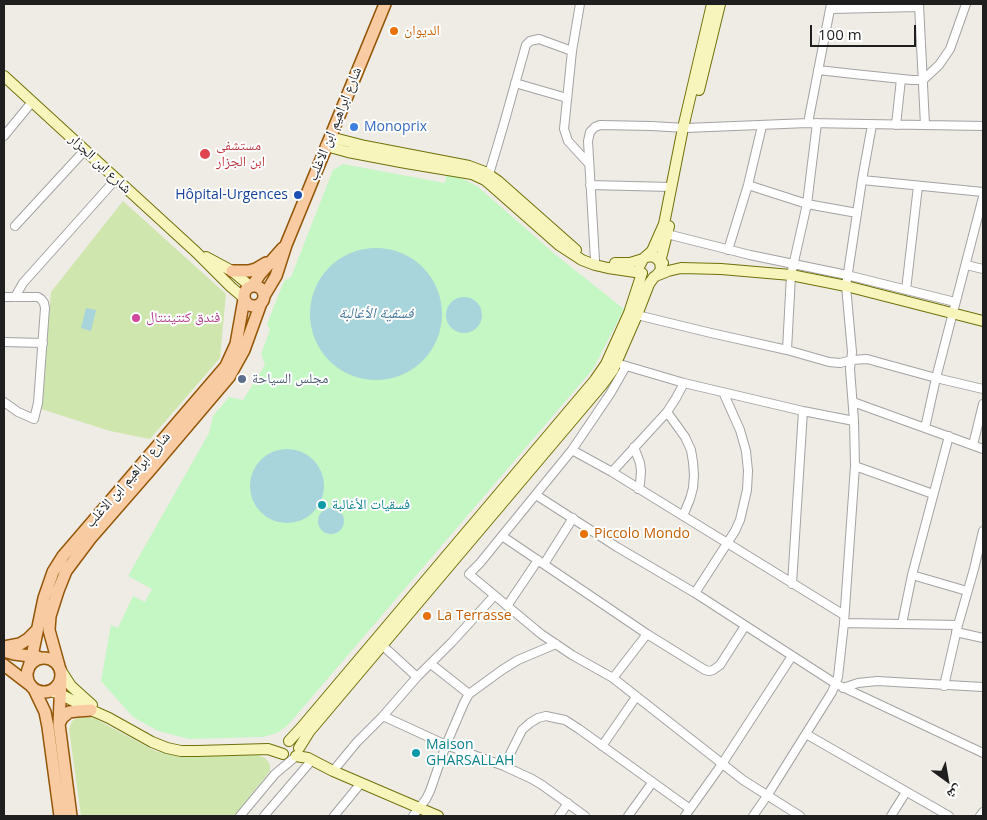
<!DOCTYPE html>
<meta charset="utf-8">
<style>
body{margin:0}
#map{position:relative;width:987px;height:820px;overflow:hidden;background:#efebe5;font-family:"Open Sans","Noto Naskh Arabic",sans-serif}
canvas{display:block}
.frame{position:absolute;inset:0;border:5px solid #1f1f1f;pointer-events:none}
.north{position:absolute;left:922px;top:755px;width:50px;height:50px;-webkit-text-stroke:4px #fff;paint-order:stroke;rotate:148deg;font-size:14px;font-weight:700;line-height:20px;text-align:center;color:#1f1f1f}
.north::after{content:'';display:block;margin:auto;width:18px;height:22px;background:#1f1f1f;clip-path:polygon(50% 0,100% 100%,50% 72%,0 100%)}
.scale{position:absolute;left:810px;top:25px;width:106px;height:22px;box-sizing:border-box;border:2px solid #1f1f1f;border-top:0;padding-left:6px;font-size:15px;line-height:18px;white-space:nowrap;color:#1f1f1f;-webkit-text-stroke:4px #fff;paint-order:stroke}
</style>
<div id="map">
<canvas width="987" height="820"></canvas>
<div class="frame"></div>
<div class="north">ش</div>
<div class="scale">100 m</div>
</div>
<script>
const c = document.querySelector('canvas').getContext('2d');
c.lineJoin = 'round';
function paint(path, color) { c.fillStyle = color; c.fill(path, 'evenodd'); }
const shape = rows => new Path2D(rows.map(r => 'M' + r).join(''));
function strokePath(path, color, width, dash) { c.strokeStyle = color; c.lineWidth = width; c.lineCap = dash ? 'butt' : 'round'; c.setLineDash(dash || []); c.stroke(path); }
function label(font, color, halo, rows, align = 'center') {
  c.font = font + ' "Open Sans","Noto Naskh Arabic",sans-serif'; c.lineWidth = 4; c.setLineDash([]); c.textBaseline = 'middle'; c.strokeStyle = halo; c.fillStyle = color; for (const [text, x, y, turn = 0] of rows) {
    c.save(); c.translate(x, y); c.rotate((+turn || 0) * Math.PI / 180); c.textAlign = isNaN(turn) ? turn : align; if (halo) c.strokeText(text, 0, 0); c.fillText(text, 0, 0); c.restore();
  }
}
paint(shape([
 [123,201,226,294,220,358,150,439,110,431,41,409,51,292],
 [80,717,92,717,155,751,182,757,258,755,265,758,270,764,270,771,234,816,81,816,69,729,72,721]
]), '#cfe7ae');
paint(shape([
 [343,164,445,183,447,171,477,186,556,255,624,309,593,369,288,725,277,733,263,737,189,739,158,731,133,717,101,681,111,625,118,628,133,596,145,602,152,589,128,576,209,433,213,416,229,397,243,400,265,365,261,354,270,330,267,324,284,281,291,277,333,170]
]), '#c5f7c5');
paint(shape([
 '310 314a66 66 0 1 1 132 0a66 66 0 1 1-132 0Z',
 '446 315a18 18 0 1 1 36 0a18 18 0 1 1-36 0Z',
 [86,308,96,310,91,331,81,328],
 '250 486a37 37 0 1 1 74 0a37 37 0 1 1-74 0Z',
 '318 521a13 13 0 1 1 26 0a13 13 0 1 1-26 0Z'
]), '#a8d4db');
const street = shape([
 [580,4,572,51,564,129,568,141,589,164],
 [919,4,925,125],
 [830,9,919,7],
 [818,70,854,74,912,80,923,80,939,65,950,49,966,4],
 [515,83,567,98],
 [808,123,831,4],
 [896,125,901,79],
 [4,136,32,102],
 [487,178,489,174,503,127,526,45,530,41,539,39,572,51],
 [862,180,983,192],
 [590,185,671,187],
 [748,185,807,204,857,213],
 [15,226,85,150],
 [667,234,750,255,847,275,955,302],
 [728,250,748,185,762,126],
 [595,260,588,141,590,132,595,127,600,125,651,126,686,128,808,123,983,126],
 [966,265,983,269],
 [906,290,918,186],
 [4,297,38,297,41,299,44,303,45,308,38,403,34,419,18,412,4,402],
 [15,297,23,283,116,179],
 [637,315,711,333,787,350,829,362,840,363,852,360,867,359,936,378,983,389],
 [4,342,43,343],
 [787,350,791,275,807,204,817,123],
 [623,365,684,383,803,411,854,421],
 [626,366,610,394,572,450,480,563,469,574,541,634,572,655,613,678,743,780,800,816],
 [853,402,983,449],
 [667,412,685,437,691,450,693,462,694,475,693,488,690,499,683,516],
 [925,428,936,378,983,197],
 [973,445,983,404],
 [634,447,640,463,641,471,640,484,638,489],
 [572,450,612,472,844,615],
 [855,466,933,494],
 [612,472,667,412,676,398,684,383],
 [536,495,617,547,695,593,836,684,983,753],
 [502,536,647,634,705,670,709,671,713,670,720,665,745,626],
 [544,564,573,518],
 [912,575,967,591],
 [792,584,803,411],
 [695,593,735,531,740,520,747,490,748,471,746,451,740,430,723,392],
 [507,606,538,560],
 [844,623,958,625],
 [902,624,912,575,949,436],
 [956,632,983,638],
 [382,645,417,677],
 [431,664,469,694],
 [613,678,647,634],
 [944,686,958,625,974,569,983,531],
 [843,688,858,683,877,681,983,687],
 [383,716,446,745,504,766,532,779,542,785,585,816],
 [806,734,949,816],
 [602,746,636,697],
 [504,766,522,730,530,723,538,718,546,716,555,718,565,720,579,729,690,809],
 [333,771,357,742,383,716,417,677,452,642,494,596],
 [240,816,275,774,294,758],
 [264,816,312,760],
 [334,816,361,783],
 [413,816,426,799,430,791,446,745,464,703,469,694,502,670,518,660,556,644],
 [559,816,568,803],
 [628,816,652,783],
 [685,816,722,764,792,656],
 [753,816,767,796,832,692,838,677,844,623,855,466,854,421,850,369,852,352,846,286,862,180,872,125],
 [891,816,906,792],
 [980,816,983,812]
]);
const secondary = shape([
 [4,76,196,252,231,287,244,298],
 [699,90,720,4],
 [330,137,365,146,469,166,485,172,498,181,576,250],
 [206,257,232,271,250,286],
 [646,257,653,256,656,258,660,262,661,270,656,276],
 [615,263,630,263,643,259],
 [663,263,660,262,669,226],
 [640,265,643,259,652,251,664,224,683,128,712,4],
 [658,275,668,271,681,268,721,269,791,275,846,286,983,321],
 [60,669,71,686,92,705],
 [50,691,60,694,91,710,109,718,152,742,167,748,181,751,197,751,268,749,283,754],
 [289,741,301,728,595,380,606,364,629,313,642,273,608,268,595,265,582,260,559,245,492,186,485,180,472,174,406,163,348,152,326,146],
 [299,748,309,732,602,385,613,370,637,315,649,284,654,277],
 [296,756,308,758,333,771,438,816]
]);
const primary = shape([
 [232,271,249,271,256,269,266,263],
 [253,285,260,274,283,248],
 '244 296a10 10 0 1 1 20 0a10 10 0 1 1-20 0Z',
 [264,296,276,276,286,245,385,4],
 [4,647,20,644,28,639,37,630],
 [4,651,14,654,38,657],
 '27 675a17 17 0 1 1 34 0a17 17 0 1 1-34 0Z',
 [4,665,30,685],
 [59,666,49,630,50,616,58,591,66,571,90,539,151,469,229,377,244,350,261,303],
 [28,670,32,656,44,598,53,572,63,556,226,366,236,344,244,299],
 [61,679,59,724,71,816],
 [34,689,45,712,48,727,60,816],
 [59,724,62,718,69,712,77,711,91,710]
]);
strokePath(street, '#a3a3a3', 10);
strokePath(secondary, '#70720a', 12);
strokePath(primary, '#935707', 14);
strokePath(street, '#fff', 8);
strokePath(secondary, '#f7f4bc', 10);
strokePath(primary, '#f8cba2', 11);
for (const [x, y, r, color] of [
 [394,31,5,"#e8710a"],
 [354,127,5,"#3f7fe0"],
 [205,154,6,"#e0444e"],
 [298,195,5,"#1a4fb4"],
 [136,318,5,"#d1479c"],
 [242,379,5,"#5c6f8a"],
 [322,505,5,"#0f9aa8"],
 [584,534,5,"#e8710a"],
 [427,616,5,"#e8710a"],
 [416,753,5,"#0f9aa8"]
]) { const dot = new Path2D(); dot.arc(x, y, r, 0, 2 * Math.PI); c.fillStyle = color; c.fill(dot); strokePath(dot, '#fff', 2); }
label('14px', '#c56008', '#fff', [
 ["الديوان",404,31],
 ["Piccolo Mondo",594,534],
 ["La Terrasse",437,616]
], 'left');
label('14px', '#1f1f1f', '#fff', [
 ["شارع ابراهيم ابن الاغلب",335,124,-68],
 ["شارع ابن الجزار",100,164,43],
 ["شارع ابراهيم ابن الاغلب",128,480,-49]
]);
label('14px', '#366cbe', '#fff', [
 ["Monoprix",364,127]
], 'left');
label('14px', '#be3a42', '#fff', [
 ["مستشفى",216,146],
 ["ابن الجزار",216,162]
], 'left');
label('14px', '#164399', '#fff', [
 ["Hôpital-Urgences",288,195]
], 'right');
label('14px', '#b23c85', '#fff', [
 ["فندق كنتيننتال",146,318]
], 'left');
label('14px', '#4e5e75', '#fff', [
 ["مجلس السياحة",252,379]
], 'left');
label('14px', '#0d838f', '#fff', [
 ["فسقيات الأغالبة",332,505],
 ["Maison",426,745],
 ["GHARSALLAH",426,761]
], 'left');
label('italic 15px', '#49799b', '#fff', [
 ["فسقية الأغالبة",376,314]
]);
</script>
